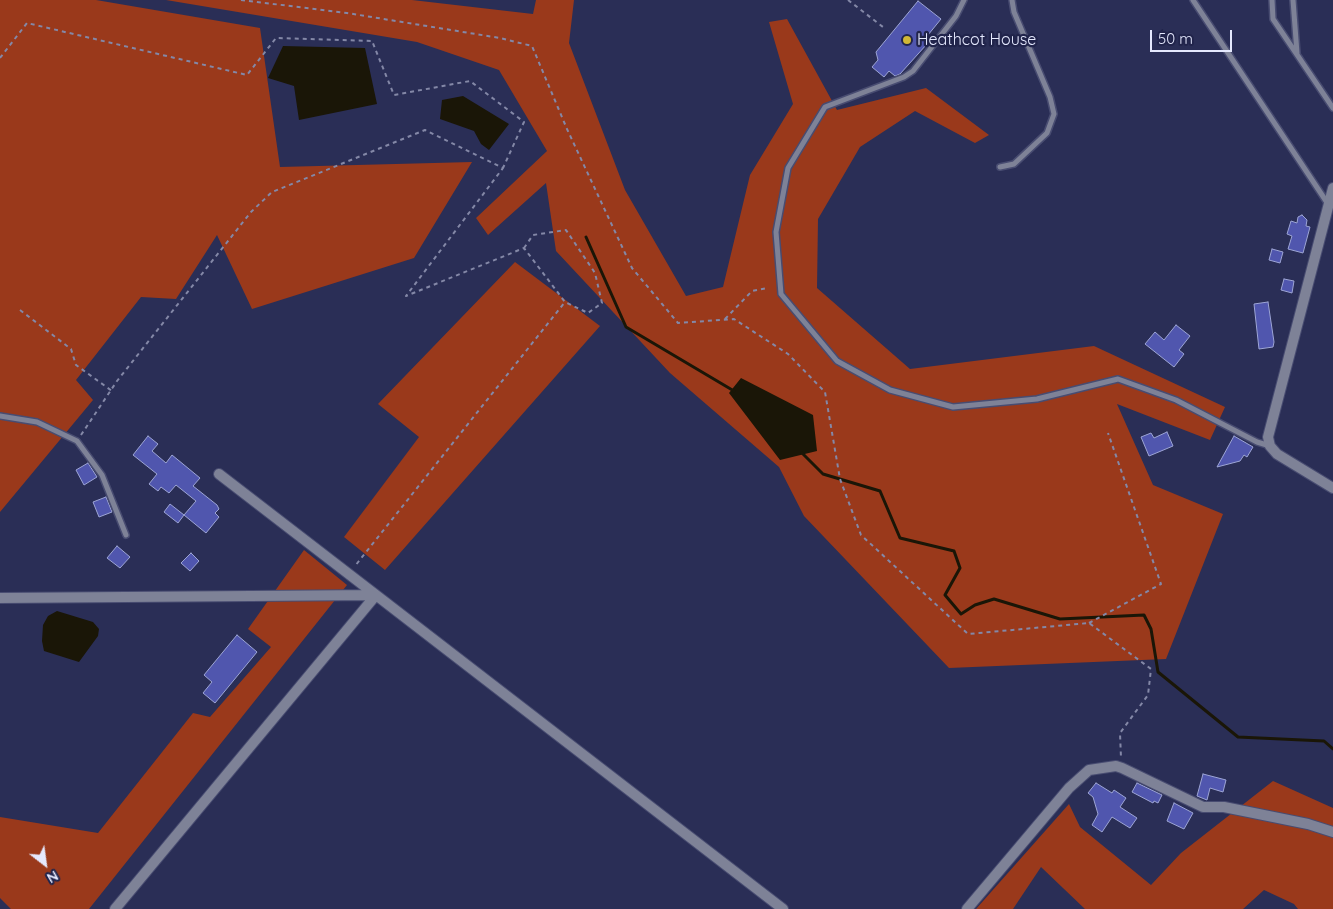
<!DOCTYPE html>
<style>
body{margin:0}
#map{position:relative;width:1333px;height:909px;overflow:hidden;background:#2a2e56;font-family:Quicksand,sans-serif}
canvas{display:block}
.north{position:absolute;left:20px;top:839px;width:50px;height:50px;-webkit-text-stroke:4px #21244b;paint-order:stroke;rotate:150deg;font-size:14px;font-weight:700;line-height:20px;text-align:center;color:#e5e9fe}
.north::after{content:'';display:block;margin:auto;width:18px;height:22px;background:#e5e9fe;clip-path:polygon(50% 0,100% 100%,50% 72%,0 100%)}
.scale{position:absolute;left:1150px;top:30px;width:82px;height:22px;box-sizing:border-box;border:2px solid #e5e9fe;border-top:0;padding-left:6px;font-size:15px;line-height:18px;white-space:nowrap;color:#e5e9fe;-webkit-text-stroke:4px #21244b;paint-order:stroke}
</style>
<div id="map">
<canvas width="1333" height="909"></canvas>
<div class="north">N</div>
<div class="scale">50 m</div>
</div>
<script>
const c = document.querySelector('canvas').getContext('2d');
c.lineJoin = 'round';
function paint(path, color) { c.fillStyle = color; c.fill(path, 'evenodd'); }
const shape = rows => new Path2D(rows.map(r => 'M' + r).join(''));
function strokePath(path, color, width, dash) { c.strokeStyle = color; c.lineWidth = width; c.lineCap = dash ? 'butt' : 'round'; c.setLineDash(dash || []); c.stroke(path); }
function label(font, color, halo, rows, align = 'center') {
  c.font = font + ' Quicksand,sans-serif'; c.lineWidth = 4.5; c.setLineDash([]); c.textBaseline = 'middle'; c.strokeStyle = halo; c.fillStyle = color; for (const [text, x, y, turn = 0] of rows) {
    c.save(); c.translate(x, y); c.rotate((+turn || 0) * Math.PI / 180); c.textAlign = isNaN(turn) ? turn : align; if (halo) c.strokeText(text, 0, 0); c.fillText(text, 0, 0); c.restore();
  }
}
paint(shape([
 [0,0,96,0,260,28,280,167,472,162,414,258,252,309,217,235,176,299,141,297,76,380,93,400,0,512],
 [166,0,412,0,533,14,536,0,574,0,569,43,625,190,686,296,723,287,750,175,793,104,769,22,787,19,837,110,926,88,989,135,975,143,915,111,860,147,818,219,817,288,910,369,1094,346,1225,407,1210,440,1117,404,1153,485,1223,514,1166,659,949,668,804,516,779,467,670,373,556,251,546,183,488,235,476,218,547,151,499,70,417,42],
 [515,262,600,326,385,570,344,537,419,437,378,404],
 [304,550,347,585,89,909,11,909,0,898,0,817,98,833,193,713,210,717,271,647,248,629],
 [1273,781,1333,808,1333,909,1298,909,1294,904,1264,890,1243,909,1085,909,1041,867,1013,909,976,909,1069,804,1080,827,1151,885,1181,853]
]), '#9a391b');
paint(shape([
 [283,46,365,48,377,104,299,120,294,86,268,78],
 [463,96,509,124,489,150,481,144,474,131,440,119,442,100],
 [741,378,813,415,817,451,780,460,729,393],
 [57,611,93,622,99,629,98,636,79,662,44,651,42,641,43,625,48,616]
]), '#1a1607');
strokePath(shape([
 [586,237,626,327,734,391],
 [802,453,823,474,880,491,900,538,954,551,960,568,945,595,961,614,975,605,994,599,1060,619,1144,615,1151,629,1158,672,1238,737,1324,741,1333,749]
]), '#1a1607', 3);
const building = shape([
 [918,1,941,19,928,35,930,37,925,42,927,44,900,74,895,76,889,71,884,77,872,67,878,60,876,52,918,1],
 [1302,215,1307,220,1306,226,1310,227,1303,253,1288,249,1292,236,1287,234,1291,221,1297,223,1298,217,1302,215],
 [1272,249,1283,252,1280,263,1269,260,1272,249],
 [1284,279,1294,281,1292,293,1281,290,1284,279],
 [1268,302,1274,342,1273,347,1259,349,1254,304,1268,302],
 [1176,325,1190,336,1179,350,1184,354,1174,367,1145,344,1155,332,1164,340,1176,325],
 [1167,432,1173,446,1149,456,1141,437,1151,433,1154,438,1167,432],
 [148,436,158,444,152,451,166,463,172,455,200,478,193,486,217,505,219,509,215,513,219,517,206,533,184,515,178,523,164,512,170,504,184,515,196,501,176,485,169,493,161,487,158,491,149,484,157,474,133,455,148,436],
 [1234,436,1253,447,1247,457,1244,455,1240,461,1217,467,1234,436],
 [88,463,97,477,84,485,76,470,88,463],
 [106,497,112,512,99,517,93,502,106,497],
 [117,546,130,557,120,568,107,558,117,546],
 [191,553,199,561,190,571,181,563,191,553],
 [237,635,257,652,215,703,203,693,212,682,204,675,237,635],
 [1203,774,1226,780,1223,792,1210,788,1207,800,1197,796,1203,774],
 [1096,783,1112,793,1114,790,1126,798,1120,807,1137,818,1130,828,1112,817,1102,832,1092,825,1098,814,1093,797,1088,793,1096,783],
 [1137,783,1162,795,1158,803,1154,801,1153,803,1132,792,1137,783],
 [1174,803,1193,813,1184,829,1167,821,1174,803]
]);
paint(building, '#5056ae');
strokePath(building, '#9da5d5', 1);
const service = shape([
 [964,0,956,16,913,71,904,77,825,107,788,168,776,232,781,294,837,361,890,390,953,407,1037,399,1118,379,1176,400,1257,442,1270,446],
 [1193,0,1328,204],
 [1272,0,1273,19,1333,108],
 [1293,0,1297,53],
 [1000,167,1014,164,1047,133,1054,114,1050,97,1014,12,1012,0],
 [0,416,37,422,77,441,102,475,126,535]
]);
const minor = shape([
 [1333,188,1268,437,1270,446,1277,454,1333,488],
 [219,474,376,595],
 [0,598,376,595],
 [115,909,376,595,783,909],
 [967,909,1069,788,1089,770,1116,766,1122,768,1203,807,1224,807,1308,824,1333,832]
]);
strokePath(service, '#484c71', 8);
strokePath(minor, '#484c71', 12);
strokePath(shape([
 [241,0,347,13,500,38,532,46,567,129,632,268,678,323,734,319,788,354,825,392,840,479,861,535,968,634,1089,623,1151,669,1148,695,1120,733,1121,758],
 [848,0,883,27],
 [0,58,27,23,247,75,276,38,372,41,394,95,470,81,524,122,503,168],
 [524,248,533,235,566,230,595,273,602,303,588,313,565,302],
 [20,310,71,349,76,365,112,391],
 [725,319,752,291,768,288],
 [81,435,117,381,251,212,272,192,425,130,503,168,406,296,524,248,565,302,355,566],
 [1089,623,1161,584,1108,433]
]), '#8488a7', 2, [4, 4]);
strokePath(service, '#7e8297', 5);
strokePath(minor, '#7e8297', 10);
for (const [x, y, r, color] of [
 [907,40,5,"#d1b736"]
]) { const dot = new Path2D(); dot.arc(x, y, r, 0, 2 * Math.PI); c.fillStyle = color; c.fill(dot); strokePath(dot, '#21244b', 2); }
label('16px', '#e5e9fe', '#21244b', [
 ["Heathcot House",917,40]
], 'left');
</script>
